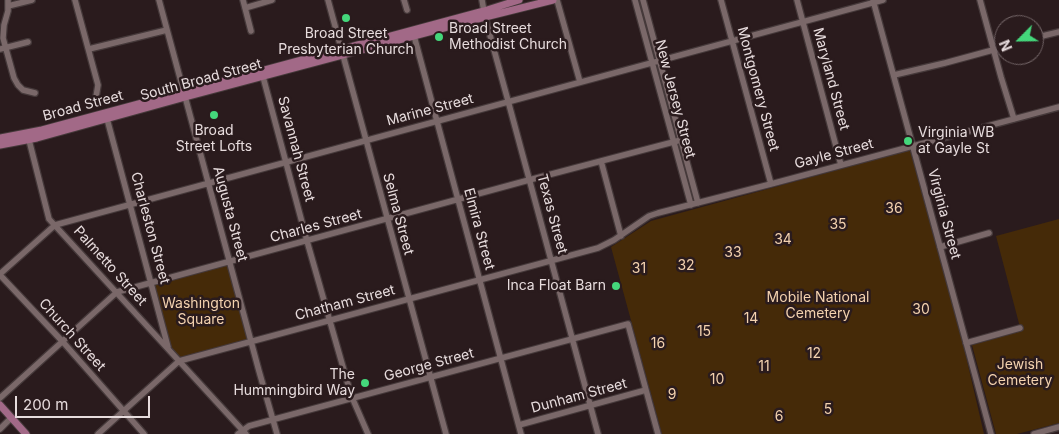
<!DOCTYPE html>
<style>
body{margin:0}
#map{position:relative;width:1059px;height:434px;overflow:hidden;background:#2a1b1d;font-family:Inter,sans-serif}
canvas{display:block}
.north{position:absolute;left:994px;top:15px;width:50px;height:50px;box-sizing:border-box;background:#2a1b1d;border:1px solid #76686a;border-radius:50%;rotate:247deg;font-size:14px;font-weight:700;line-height:20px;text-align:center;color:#e7dcdd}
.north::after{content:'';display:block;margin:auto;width:18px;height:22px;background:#44d77b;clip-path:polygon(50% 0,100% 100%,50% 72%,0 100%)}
.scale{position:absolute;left:15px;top:396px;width:135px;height:22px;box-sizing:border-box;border:2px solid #e7dcdd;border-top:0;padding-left:6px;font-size:15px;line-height:18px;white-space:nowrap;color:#e7dcdd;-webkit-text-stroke:4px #2a1b1d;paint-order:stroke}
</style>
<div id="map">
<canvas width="1059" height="434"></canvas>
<div class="north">N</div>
<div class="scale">200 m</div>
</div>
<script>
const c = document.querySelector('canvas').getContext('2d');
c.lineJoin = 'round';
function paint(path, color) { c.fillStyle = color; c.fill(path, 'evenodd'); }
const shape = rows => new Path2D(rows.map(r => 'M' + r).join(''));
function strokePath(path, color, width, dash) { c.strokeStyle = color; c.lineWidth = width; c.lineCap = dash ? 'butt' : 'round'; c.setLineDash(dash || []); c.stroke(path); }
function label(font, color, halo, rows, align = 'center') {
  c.font = font + ' Inter,sans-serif'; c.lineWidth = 5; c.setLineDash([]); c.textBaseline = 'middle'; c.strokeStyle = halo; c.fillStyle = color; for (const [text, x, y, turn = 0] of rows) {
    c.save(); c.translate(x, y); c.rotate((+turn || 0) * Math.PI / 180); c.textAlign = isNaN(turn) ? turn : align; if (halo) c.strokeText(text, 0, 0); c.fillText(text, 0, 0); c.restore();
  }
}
paint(shape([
 [910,150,964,348,984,434,662,434,611,247,651,221],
 [1059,219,1059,423,1017,434,996,434,972,345,1021,331,996,236],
 [230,262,251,341,179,361,169,350,152,283]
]), '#452a08');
const minor = shape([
 [8,0,8,11,4,25,3,38,14,78,18,85,23,90,35,93],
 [75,0,98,85,96,97],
 [159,0,259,371,277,434],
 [243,0,251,31],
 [328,0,446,434],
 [404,0,407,10],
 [482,0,485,17,507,97,598,434],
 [557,0,580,82],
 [635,0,691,205],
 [643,0,698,203],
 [721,0,771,184],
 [797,0,841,165],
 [873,0,991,434],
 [980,0,1001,77,1014,119],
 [8,6,32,0],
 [245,8,272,0],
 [413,32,521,434],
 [1034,38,1059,32],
 [0,49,28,42],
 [89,49,167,30],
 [262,73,307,241,351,395,368,434],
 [894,75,945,63,1004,47],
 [106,115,168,347],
 [29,140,49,219,246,434],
 [601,161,621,236],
 [940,247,989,233],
 [0,274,55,225,883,0],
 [0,275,63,342,144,434],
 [966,343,1020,328],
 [0,398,117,292,529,180,681,140],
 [519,425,646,390],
 [0,429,11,418],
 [98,434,179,361,598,248,614,240,649,216,658,213,771,184,1059,107],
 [238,434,249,426,628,324,658,434],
 [1034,434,1059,427]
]);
const major = shape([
 [0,138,42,130,484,11,519,0],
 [0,145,37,138,189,96,485,17,553,0],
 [0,405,26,434]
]);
strokePath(minor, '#45393a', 8);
strokePath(major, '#45393a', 9);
strokePath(minor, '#7a6869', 5.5);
strokePath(major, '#a26987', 7);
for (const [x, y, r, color] of [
 [346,18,5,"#44d77b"],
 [439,37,5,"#44d77b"],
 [214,115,5,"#44d77b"],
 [908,141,5,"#44d77b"],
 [616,286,5,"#44d77b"],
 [365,383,5,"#44d77b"]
]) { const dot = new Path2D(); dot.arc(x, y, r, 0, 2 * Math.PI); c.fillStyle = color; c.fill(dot); strokePath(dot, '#2a1b1d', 2); }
label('14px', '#e7dcdd', '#2a1b1d', [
 ["Broad Street",449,29],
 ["Methodist Church",449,45],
 ["Broad Street",346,34,"center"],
 ["Presbyterian Church",346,50,"center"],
 ["Broad",214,131,"center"],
 ["Street Lofts",214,147,"center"],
 ["Virginia WB",918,133],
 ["at Gayle St",918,149],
 ["Inca Float Barn",606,286,"right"],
 ["The",355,375,"right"],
 ["Hummingbird Way",355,391,"right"]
], 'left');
label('14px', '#e7dcdd', '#2a1b1d', [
 ["Maryland Street",831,79,75],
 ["South Broad Street",201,80,-15],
 ["Montgomery Street",758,89,75],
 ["New Jersey Street",675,99,75],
 ["Broad Street",83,106,-15],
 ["Marine Street",430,110,-15],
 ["Savannah Street",296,149,75],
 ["Gayle Street",834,154,-15],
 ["Augusta Street",230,214,75],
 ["Selma Street",398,214,75],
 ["Texas Street",552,214,75],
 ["Virginia Street",944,214,75],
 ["Charles Street",316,226,-15],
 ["Charleston Street",150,228,75],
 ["Elmira Street",479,229,75],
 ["Palmetto Street",110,266,48],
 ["Chatham Street",345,303,-15],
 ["Church Street",72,335,48],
 ["George Street",429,365,-15],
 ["Dunham Street",579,396,-15]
]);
label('14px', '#f4d2af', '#2a1b1d', [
 ["36",894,209],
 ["35",838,225],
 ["34",783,240],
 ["33",733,253],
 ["32",686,266],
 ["31",639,269],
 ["Mobile National",818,298],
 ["Cemetery",818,314],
 ["Washington",201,304],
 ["Square",201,320],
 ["30",921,310],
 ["14",751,319],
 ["15",704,332],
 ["16",658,344],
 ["12",814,354],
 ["Jewish",1020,365],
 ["Cemetery",1020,381],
 ["11",764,367],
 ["10",717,380],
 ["9",672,395],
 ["5",828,410],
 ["6",779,417]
]);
</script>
